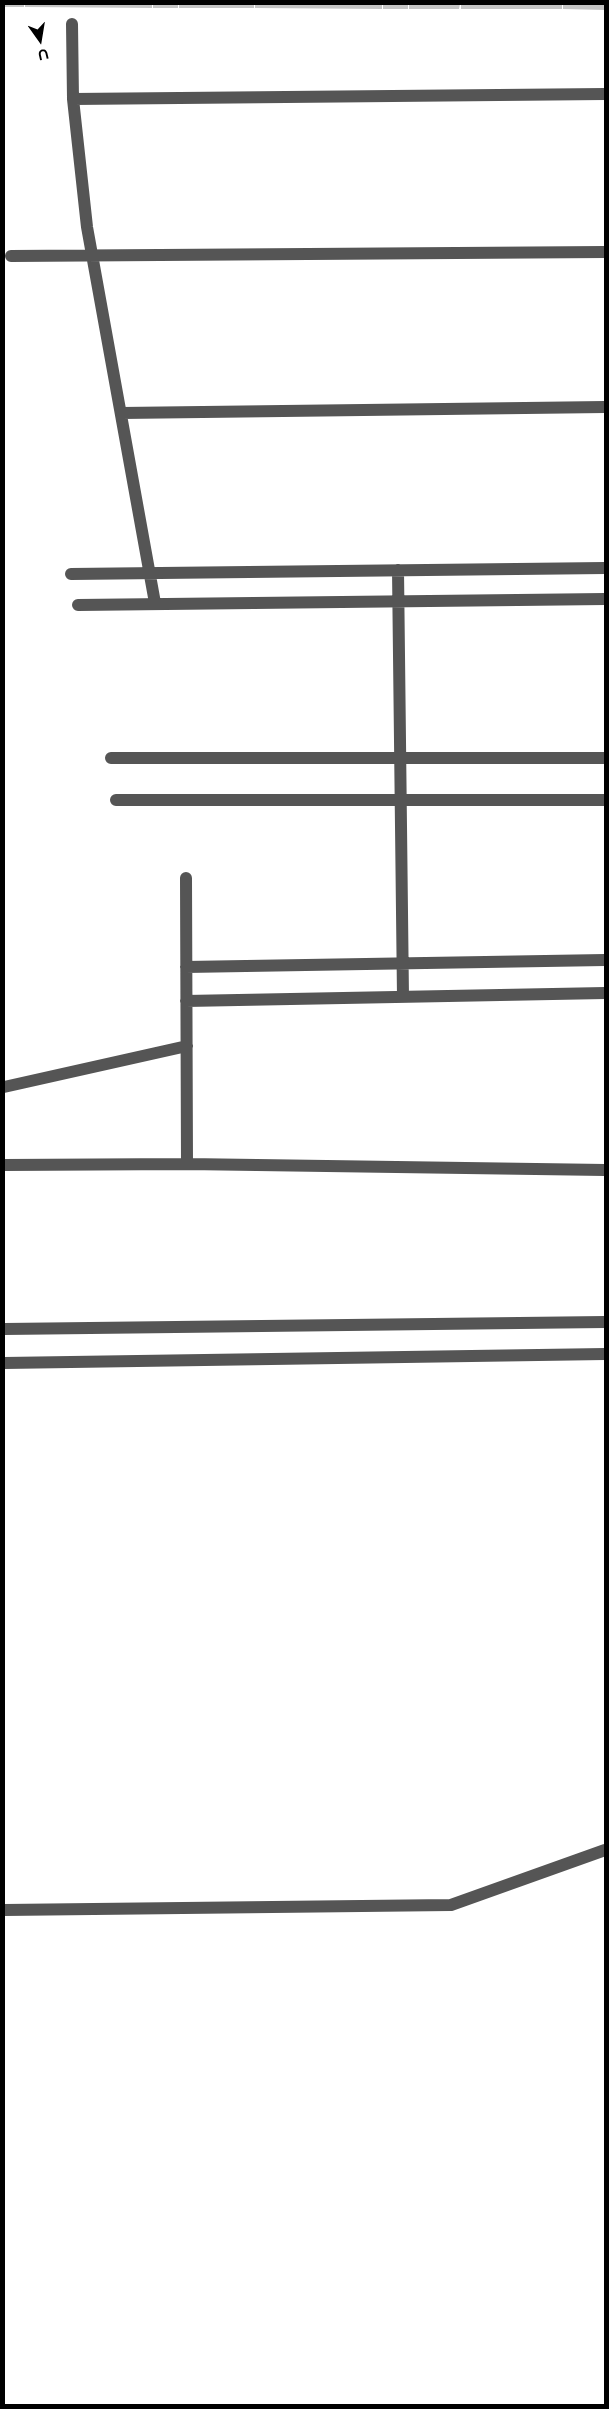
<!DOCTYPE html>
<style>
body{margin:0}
#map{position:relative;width:609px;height:2409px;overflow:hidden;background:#fff;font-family:Raleway,sans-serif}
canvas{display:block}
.frame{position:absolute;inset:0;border:5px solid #000;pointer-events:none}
.north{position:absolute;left:15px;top:15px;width:50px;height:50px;-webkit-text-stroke:4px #fff;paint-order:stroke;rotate:167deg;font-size:14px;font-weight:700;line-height:20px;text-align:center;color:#000}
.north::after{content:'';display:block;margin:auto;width:18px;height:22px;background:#000;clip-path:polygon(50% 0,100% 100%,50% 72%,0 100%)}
</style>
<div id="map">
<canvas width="609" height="2409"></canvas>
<div class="frame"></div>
<div class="north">U</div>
</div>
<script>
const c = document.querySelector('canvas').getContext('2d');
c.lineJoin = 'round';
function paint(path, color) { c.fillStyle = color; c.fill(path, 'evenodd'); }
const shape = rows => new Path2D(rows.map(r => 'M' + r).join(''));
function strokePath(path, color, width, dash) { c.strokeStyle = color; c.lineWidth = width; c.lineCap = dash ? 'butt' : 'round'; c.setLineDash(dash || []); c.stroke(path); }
paint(shape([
 [4,4,24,4,24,7,4,7],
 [25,4,152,4,152,8,25,7],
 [153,4,178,4,178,8,153,8],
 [179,4,254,4,254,8,179,8],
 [255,4,382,4,382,9,255,8],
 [383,4,408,4,408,9,383,9],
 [409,4,460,4,459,9,409,9],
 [461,4,562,4,562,9,461,9],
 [563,4,605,4,605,10,563,9]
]), '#c4c4c4');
strokePath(shape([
 [72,24,73,99,87,227,155,603],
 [73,99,605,94],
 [11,256,605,252],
 [122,413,605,407],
 [398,570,403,997],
 [71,574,605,568],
 [78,605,605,599],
 [111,758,605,758],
 [116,800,605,800],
 [186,967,605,960],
 [186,1001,605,993],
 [4,1087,187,1046],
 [187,1164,605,1170],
 [4,1165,187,1164,186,878],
 [4,1329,605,1322],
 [4,1363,605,1354],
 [4,1910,451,1905,605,1850]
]), '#555', 12);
</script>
